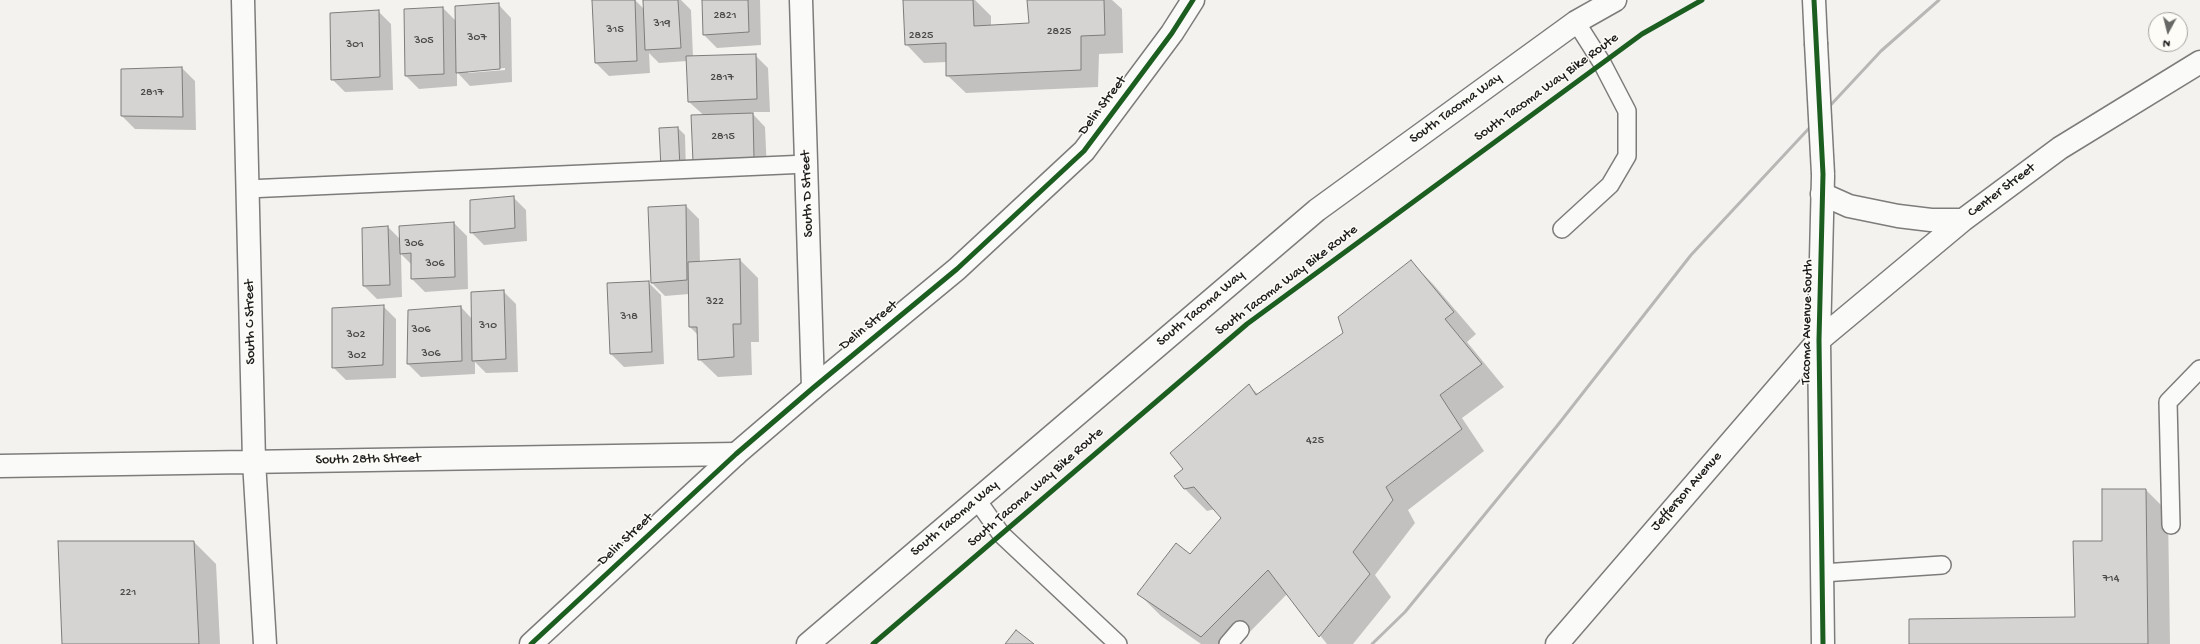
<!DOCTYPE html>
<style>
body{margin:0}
#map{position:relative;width:2200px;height:644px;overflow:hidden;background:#f3f2ef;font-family:"Gochi Hand",sans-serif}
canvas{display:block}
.north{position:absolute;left:2148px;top:12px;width:40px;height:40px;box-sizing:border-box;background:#fdfcf7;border:1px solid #a3a29f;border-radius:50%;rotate:187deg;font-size:11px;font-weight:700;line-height:16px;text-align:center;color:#1c1c1c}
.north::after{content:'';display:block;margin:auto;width:14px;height:18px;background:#676766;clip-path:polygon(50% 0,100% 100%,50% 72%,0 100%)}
</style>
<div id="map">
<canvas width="2200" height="644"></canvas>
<div class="north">N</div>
</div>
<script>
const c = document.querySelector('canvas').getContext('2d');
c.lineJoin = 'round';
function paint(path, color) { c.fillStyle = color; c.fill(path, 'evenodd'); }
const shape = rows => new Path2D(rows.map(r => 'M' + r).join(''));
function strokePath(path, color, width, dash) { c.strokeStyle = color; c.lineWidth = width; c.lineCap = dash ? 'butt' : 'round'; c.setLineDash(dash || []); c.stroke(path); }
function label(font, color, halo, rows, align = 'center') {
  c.font = font + ' "Gochi Hand",sans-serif'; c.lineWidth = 3; c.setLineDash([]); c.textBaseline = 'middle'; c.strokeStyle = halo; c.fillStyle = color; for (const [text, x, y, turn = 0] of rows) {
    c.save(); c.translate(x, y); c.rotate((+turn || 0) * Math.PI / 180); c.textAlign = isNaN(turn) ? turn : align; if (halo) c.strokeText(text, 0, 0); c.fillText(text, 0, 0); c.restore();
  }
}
paint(shape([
 [635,0,644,9,644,0,681,0,691,10,693,57,755,55,768,68,770,112,751,112,765,127,767,172,689,102,687,61,659,63,649,53,650,73,609,76,596,63,593,1],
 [703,0,760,0,761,45,717,48,704,35],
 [920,0,975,0,991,16,991,26,1030,24,1028,0,1112,0,1122,9,1123,53,1099,54,1098,87,966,93,947,75,947,62,924,63,906,44],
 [498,4,511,18,512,82,470,86,457,72,457,86,419,89,406,76,443,8,456,21],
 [505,68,505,70,468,73,468,71],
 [378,11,391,24,393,90,345,92,332,79],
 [182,68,195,81,196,130,135,129,122,116,122,70],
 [678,128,685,135,686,173,660,129],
 [513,197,526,210,527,241,484,245,471,232],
 [686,206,699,219,700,262,740,260,758,278,759,342,751,342,752,375,718,377,699,359,699,336,690,327,689,294,665,296,652,283,649,208],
 [454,223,467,236,468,289,425,292,412,279,412,265,401,254,402,297,377,299,364,286,388,227,401,240],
 [1411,262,1433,284,1476,334,1467,342,1504,387,1462,418,1484,451,1408,510,1415,523,1375,575,1391,597,1353,644,1327,644,1287,594,1238,644,1201,644,1161,616,1139,594,1190,556,1222,518,1215,509,1207,511,1185,489,1184,470,1249,386,1258,394,1344,333],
 [648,282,661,295,664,364,624,367,611,354],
 [503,291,516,304,518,372,486,373,475,362,475,374,421,377,408,364,461,307,472,319],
 [383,306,396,319,396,378,346,380,333,367],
 [2146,490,2168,512,2170,644,1910,644,2076,618],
 [194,542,216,564,220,644,63,644]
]), '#0003');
const building = shape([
 [592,0,635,0,637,61,595,63,592,0],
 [643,0,678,0,681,48,645,50,643,0],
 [702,0,748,0,749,32,703,35,702,0],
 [903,0,973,0,974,26,1029,23,1027,0,1104,0,1105,35,1081,36,1081,70,946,76,946,43,905,45,903,0],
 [499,3,500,69,456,73,455,6,499,3],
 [443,7,444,74,405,76,404,9,443,7],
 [379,10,380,77,331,80,330,13,379,10],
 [756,54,757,99,688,102,686,56,756,54],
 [182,67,183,117,121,116,121,69,182,67],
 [753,113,754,159,693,162,691,115,753,113],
 [678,127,680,167,661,168,659,128,678,127],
 [514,196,515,228,470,233,470,200,514,196],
 [686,205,687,280,651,283,648,207,686,205],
 [454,222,455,277,411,279,411,253,400,254,399,226,454,222],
 [388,226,390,285,363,286,362,228,388,226],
 [740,259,741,324,733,324,734,357,698,360,697,327,689,327,688,262,740,259],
 [1411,260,1454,312,1445,319,1482,364,1440,395,1462,429,1386,487,1393,500,1353,552,1370,574,1319,637,1268,570,1201,637,1137,594,1176,543,1190,554,1221,518,1194,487,1184,489,1174,476,1183,469,1170,453,1249,384,1256,395,1343,333,1338,317,1411,260],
 [649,281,652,352,610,354,607,283,649,281],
 [504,290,506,359,472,361,471,292,504,290],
 [384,305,383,365,332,368,332,308,384,305],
 [461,306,462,361,407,364,408,310,461,306],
 [2102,489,2146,489,2148,644,1909,644,1909,619,2075,617,2073,541,2102,541,2102,489],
 [58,541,194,541,199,644,62,644,58,541],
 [1016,630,1034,644,1005,644,1016,630]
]);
paint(building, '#d5d4d2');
strokePath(building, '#7d7c7b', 1);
const service = shape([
 [247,189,807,164],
 [1562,229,1610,185,1627,156,1627,111,1602,63,1576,22],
 [977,500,1001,534,1118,644],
 [2171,525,2168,402,2200,369],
 [1822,573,1942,565],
 [1228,644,1240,630]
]);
const minor = shape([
 [243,0,254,461,265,644],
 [801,0,813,388],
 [0,466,736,454]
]);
const tertiary = shape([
 [1814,0,1816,43],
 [1819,340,1823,176],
 [531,644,736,454,813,388,957,269,1084,151,1172,33,1193,0]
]);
const secondary = shape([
 [1822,194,1849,206,1898,216,1931,220,1963,220],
 [1819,340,1823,644],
 [808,644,1317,210,1576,22,1615,0],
 [1557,644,1819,340,1963,220,2060,148,2200,62]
]);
strokePath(service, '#7d7c7b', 20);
strokePath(minor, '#7d7c7b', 25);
strokePath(tertiary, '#7d7c7b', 25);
strokePath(secondary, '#7d7c7b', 25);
strokePath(service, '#fafaf8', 17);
strokePath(minor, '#fafaf8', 22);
strokePath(tertiary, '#fafaf8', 22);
strokePath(secondary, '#fafaf8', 22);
strokePath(shape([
 [1372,644,1405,612,1557,426,1691,255,1881,51,1939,0]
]), '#b8b7b6', 3);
const tertiaryBridge = shape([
 [1816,43,1823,174]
]);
strokePath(tertiaryBridge, '#7d7c7b', 25, []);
strokePath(tertiaryBridge, '#fafaf8', 22);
strokePath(shape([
 [1814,0,1823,174,1819,340,1823,644],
 [531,644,736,454,813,388,957,269,1084,151,1172,33,1193,0],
 [873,644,1247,324,1642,34,1702,0]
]), '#1b5e20', 5);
label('12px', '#4a4a4a', null, [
 ["2821",725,16],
 ["319",662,24],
 ["315",615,30],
 ["2825",1059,32],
 ["2825",921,36],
 ["307",477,38],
 ["305",424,41],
 ["301",355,45],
 ["2817",722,78],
 ["2817",152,93],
 ["2815",723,137],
 ["306",414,244],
 ["306",435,264],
 ["322",715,302],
 ["318",629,317],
 ["310",488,326],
 ["306",421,330],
 ["302",356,335],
 ["306",431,354],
 ["302",357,356],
 ["425",1315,441],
 ["714",2111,579],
 ["221",128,593]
]);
label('14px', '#1c1c1c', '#fdfcf7', [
 ["South Tacoma Way Bike Route",1547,88,-36],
 ["Delin Street",1103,106,-53],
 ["South Tacoma Way",1456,109,-36],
 ["Center Street",2002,191,-37],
 ["South D Street",808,194,-92],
 ["South Tacoma Way Bike Route",1287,281,-37],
 ["South Tacoma Way",1201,309,-40],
 ["South C Street",251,322,-91],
 ["Tacoma Avenue South",1808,322,-89],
 ["Delin Street",869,326,-39],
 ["South 28th Street",368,460,-1],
 ["South Tacoma Way Bike Route",1036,488,-41],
 ["Jefferson Avenue",1687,492,-49],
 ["South Tacoma Way",955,519,-40],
 ["Delin Street",626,540,-43]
]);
</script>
